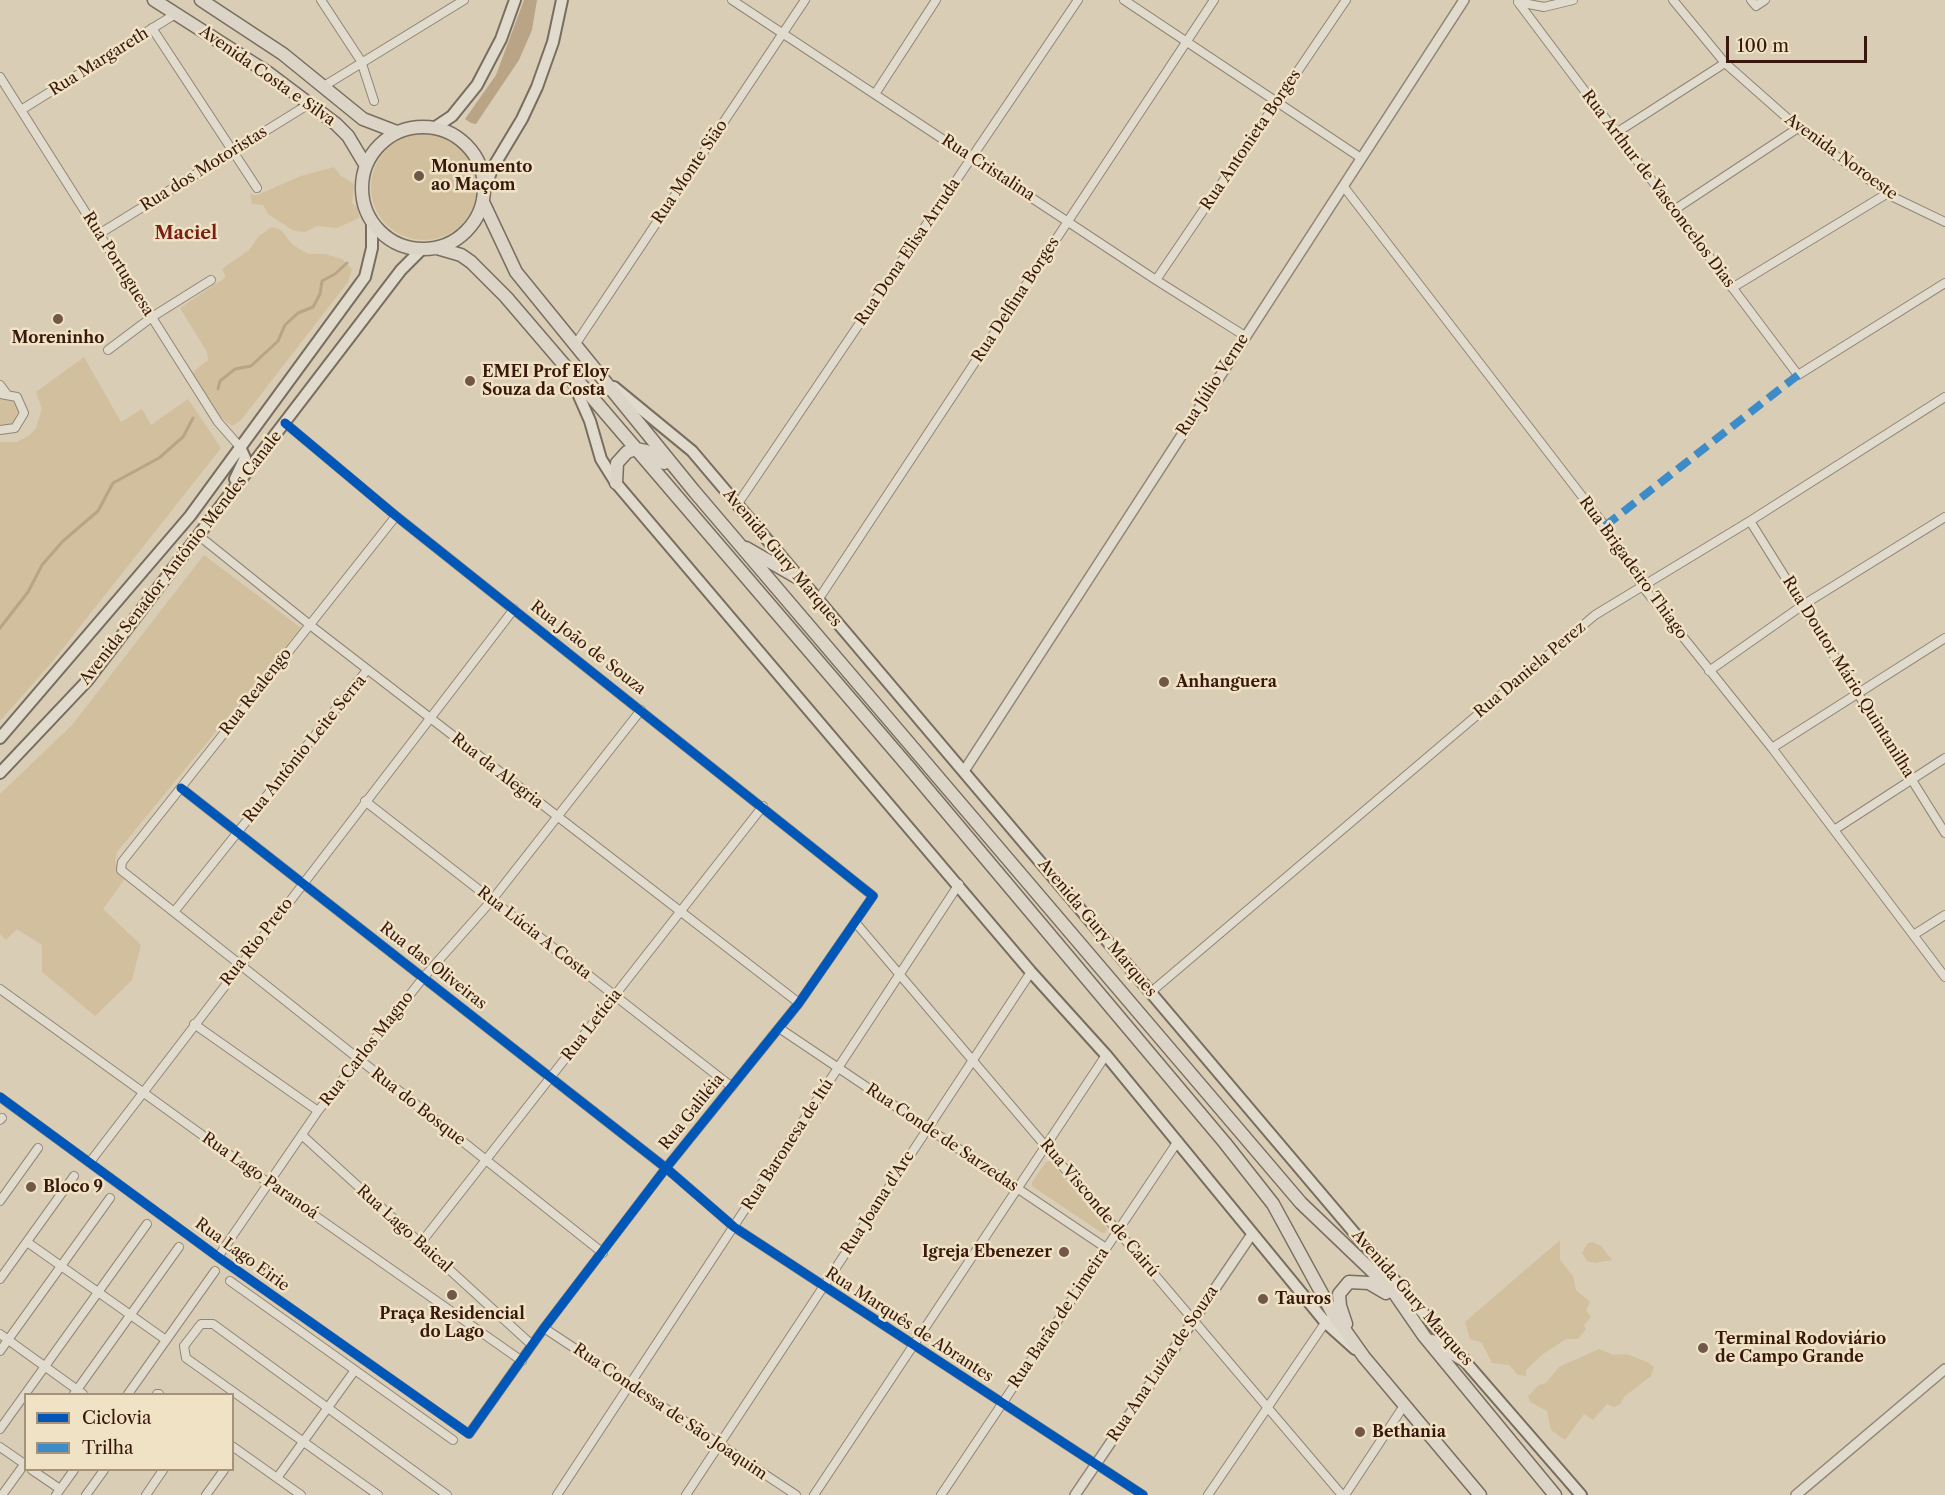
<!DOCTYPE html>
<meta charset="utf-8">
<style>
body{margin:0}
#map{position:relative;width:1945px;height:1495px;overflow:hidden;background:#d9cdb5;font-family:"Libre Caslon Text",serif}
canvas{display:block}
.legend{position:absolute;left:24px;top:1393px;width:210px;height:78px;box-sizing:border-box;background:#f0e2c5;border:2px solid #a6917b;margin:0;padding:8px 10px;list-style:none;font-size:18px;color:#38180d}
.legend li{display:flex;align-items:center;gap:12px;height:30px}
.legend b{width:30px;border:2px solid #a6917b}
.scale{position:absolute;left:1726px;top:36px;width:141px;height:27px;box-sizing:border-box;border:3px solid #38180d;border-top:0;padding-left:8px;font-size:18px;line-height:21px;white-space:nowrap;color:#38180d;-webkit-text-stroke:4px #f0e2c5;paint-order:stroke}
</style>
<div id="map">
<canvas width="1945" height="1495"></canvas>
<ul class="legend">
<li><b style="height:8px;background:#0057b8"></b>Ciclovia</li>
<li><b style="height:8px;background:#3e8cc7"></b>Trilha</li>
</ul>
<div class="scale">100 m</div>
</div>
<script>
const c = document.querySelector('canvas').getContext('2d');
c.lineJoin = 'round';
function paint(path, color) { c.fillStyle = color; c.fill(path, 'evenodd'); }
const shape = rows => new Path2D(rows.map(r => 'M' + r).join(''));
function strokePath(path, color, width, dash) { c.strokeStyle = color; c.lineWidth = width; c.lineCap = dash ? 'butt' : 'round'; c.setLineDash(dash || []); c.stroke(path); }
function label(font, color, halo, rows, align = 'center') {
  c.font = font + ' "Libre Caslon Text",serif'; c.lineWidth = 5; c.setLineDash([]); c.textBaseline = 'middle'; c.strokeStyle = halo; c.fillStyle = color; for (const [text, x, y, turn = 0] of rows) {
    c.save(); c.translate(x, y); c.rotate((+turn || 0) * Math.PI / 180); c.textAlign = isNaN(turn) ? turn : align; if (halo) c.strokeText(text, 0, 0); c.fillText(text, 0, 0); c.restore();
  }
}
paint(shape([
 '371 187a53 53 0 1 1 106 0a53 53 0 1 1-106 0Z',
 [334,167,341,176,354,184,352,203,358,208,359,218,337,228,317,226,305,232,294,231,268,214,263,205,252,204,250,194,257,195,301,176],
 [272,227,281,230,293,245,308,254,325,254,342,259,352,269,348,282,241,420,232,426,220,417,192,373,208,360,207,352,180,308,226,277,222,269,249,250,259,236],
 [84,357,121,422,142,409,151,425,188,399,221,448,52,662,0,721,0,442,17,442,30,435,36,428,42,409,36,392],
 [0,399,13,399,19,408,14,423,9,426,0,425],
 [204,555,301,628,117,852,115,861,124,880,103,909,141,945,132,980,95,1016,42,972,42,945,17,929,6,940,0,934,0,794,72,725],
 [1050,1161,1107,1229,1106,1232,1102,1233,1032,1186,1032,1182,1046,1162],
 [1560,1240,1560,1260,1573,1276,1576,1290,1590,1302,1586,1310,1591,1317,1584,1325,1586,1329,1578,1339,1566,1339,1543,1354,1526,1370,1526,1376,1518,1375,1509,1365,1492,1363,1482,1343,1470,1339,1465,1322],
 [1593,1242,1601,1246,1612,1260,1595,1263,1587,1261,1582,1253,1588,1243],
 [1599,1349,1613,1355,1627,1354,1649,1363,1654,1367,1651,1376,1625,1396,1620,1404,1614,1407,1607,1404,1593,1420,1584,1414,1565,1440,1551,1430,1547,1411,1530,1402,1528,1396,1539,1385,1546,1383,1559,1367]
]), '#d1bf9e');
paint(shape([
 [524,0,537,0,532,30,519,60,476,124,471,123,465,119,496,75]
]), '#baa486');
strokePath(shape([
 [218,389,220,381,235,369,251,366,278,341,285,325,298,313,313,307,320,294,322,281,335,274,347,263],
 [0,628,28,592,42,565,63,541,98,511,113,483,159,458,183,437,193,418]
]), '#baa486', 3);
const minor = shape([
 [321,0,361,61,374,101],
 [732,0,1156,280,1245,336],
 [1124,0,1361,158],
 [1673,0,1725,63,1803,132,1893,197,1945,222],
 [1751,0,1756,6,1765,0],
 [1518,2,1798,375,1945,283],
 [1518,2,1544,7,1573,0],
 [152,28,257,188],
 [0,77,218,422,240,447],
 [324,86,464,0],
 [875,94,936,0],
 [21,110,177,13],
 [1616,133,1725,63],
 [1344,187,1605,526,1643,587,1772,748,1945,977],
 [1674,210,1798,128],
 [99,234,309,104],
 [1156,280,1346,0],
 [1732,288,1888,193],
 [575,345,805,0],
 [108,350,152,317,211,280],
 [0,385,6,393],
 [0,394,17,397,24,413,15,428,0,430],
 [737,505,1078,0],
 [396,516,122,862,121,870,603,1253],
 [1750,521,1945,833],
 [198,535,310,625,799,1003],
 [818,600,1214,0],
 [1709,671,1803,605,1945,517],
 [1772,748,1945,638],
 [181,788,666,1168,734,1227,1143,1495],
 [365,801,732,1087],
 [1834,830,1945,758],
 [174,912,367,670],
 [855,922,1342,1495],
 [1915,934,1945,915],
 [0,989,270,1184,522,1361],
 [1151,992,1595,615,1750,521,1945,397],
 [194,1024,318,1111],
 [779,1028,1106,1248],
 [0,1097,218,1257,469,1434,544,1328,666,1168,799,1003,873,896,396,516,285,423],
 [0,1120,2,1118],
 [303,1136,532,1345],
 [90,1162,514,609],
 [0,1201,38,1148],
 [27,1242,166,1340],
 [420,1244,763,806],
 [218,1257,318,1111,423,978,492,900,641,710],
 [0,1279,74,1176],
 [230,1281,453,1440],
 [544,1328,796,1495],
 [0,1334,83,1394],
 [0,1351,110,1198],
 [74,1394,179,1247],
 [128,1394,215,1271],
 [157,1394,159,1394],
 [0,1429,147,1224],
 [232,1446,301,1495],
 [0,1447,26,1465],
 [32,1470,60,1489],
 [277,1478,355,1370],
 [2,1495,26,1462],
 [56,1495,74,1470],
 [86,1495,104,1470],
 [146,1495,163,1470],
 [206,1495,224,1470],
 [378,1495,186,1358,184,1346,201,1324,213,1324,447,1495],
 [557,1495,959,884],
 [686,1495,1031,972],
 [814,1495,1106,1055],
 [941,1495,1178,1141],
 [1208,1495,1327,1320],
 [1345,1495,1405,1404]
]);
const tertiary = shape([
 [964,771,1464,0],
 [1075,1495,1252,1234],
 [1796,1495,1945,1369]
]);
const secondary = shape([
 [434,128,452,116,477,85,501,39,515,0],
 [485,189,492,169,522,119,537,87,553,42,562,0],
 [569,373,590,421,601,459,616,483,1031,972,1106,1055,1326,1323,1355,1349],
 [614,387,692,451,1390,1275,1581,1495],
 [235,479,245,458,240,447],
 [0,738,190,516,357,288,365,277,372,248,372,224],
 [0,773,87,681,401,270,421,250]
]);
const primary = shape([
 [154,0,267,72,336,124,348,136,366,166],
 [201,0,283,54,363,119,397,132],
 '362 188a61 61 0 1 1 122 0a61 61 0 1 1-122 0Z',
 [483,202,516,272,694,491,1301,1203,1393,1291,1424,1336,1555,1495],
 [437,248,461,255,471,262,506,297,907,765,1225,1143,1273,1204,1332,1312,1364,1357,1480,1495],
 [616,483,617,463,627,452,636,449,646,451,664,463],
 [746,548,800,579],
 [1346,1324,1340,1306,1339,1294,1349,1282,1369,1283,1386,1293],
 [1432,1341,1464,1360]
]);
strokePath(minor, '#908576', 10);
strokePath(tertiary, '#908576', 12);
strokePath(secondary, '#796d60', 14);
strokePath(primary, '#796d60', 15);
strokePath(minor, '#e1dbce', 8);
strokePath(tertiary, '#e1dbce', 9);
strokePath(secondary, '#e1dbce', 10);
strokePath(primary, '#dcd5c7', 12);
strokePath(shape([
 [1605,526,1798,375]
]), '#3e8cc7', 8, [15, 8]);
strokePath(shape([
 [181,788,666,1168,734,1227,1143,1495],
 [0,1097,218,1257,469,1434,544,1328,666,1168,799,1003,873,896,396,516,285,423]
]), '#0057b8', 9);
for (const [x, y, r, color] of [
 [419,176,6,"#705748"],
 [58,319,6,"#705748"],
 [470,381,6,"#705748"],
 [1164,682,6,"#705748"],
 [31,1187,6,"#705748"],
 [1064,1252,6,"#705748"],
 [452,1295,6,"#705748"],
 [1263,1299,6,"#705748"],
 [1703,1348,6,"#705748"],
 [1360,1432,6,"#705748"]
]) { const dot = new Path2D(); dot.arc(x, y, r, 0, 2 * Math.PI); c.fillStyle = color; c.fill(dot); strokePath(dot, '#f0e2c5', 2); }
label('16px', '#38180d', '#f0e2c5', [
 ["Rua Margareth",99,62,-32],
 ["Avenida Costa e Silva",267,76,35],
 ["Rua Antonieta Borges",1251,140,-56],
 ["Avenida Noroeste",1841,157,36],
 ["Rua Cristalina",988,168,33],
 ["Rua dos Motoristas",204,169,-32],
 ["Rua Monte Sião",690,172,-56],
 ["Rua Arthur de Vasconcelos Dias",1658,189,53],
 ["Rua Dona Elisa Arruda",908,252,-56],
 ["Rua Portuguesa",118,264,58],
 ["Rua Delfina Borges",1016,300,-57],
 ["Rua Júlio Verne",1213,385,-57],
 ["Avenida Senador Antônio Mendes Canale",181,558,-52],
 ["Avenida Gury Marques",782,558,50],
 ["Rua Brigadeiro Thiago",1633,568,54],
 ["Rua João de Souza",588,648,38],
 ["Rua Daniela Perez",1530,670,-40],
 ["Rua Doutor Mário Quintanilha",1848,677,58],
 ["Rua Realengo",256,692,-52],
 ["Rua Antônio Leite Serra",305,749,-51],
 ["Rua da Alegria",497,771,38],
 ["Avenida Gury Marques",1097,928,50],
 ["Rua Lúcia A Costa",534,933,38],
 ["Rua Rio Preto",257,942,-52],
 ["Rua das Oliveiras",433,966,38],
 ["Rua Letícia",592,1025,-52],
 ["Rua Carlos Magno",367,1049,-52],
 ["Rua do Bosque",418,1107,38],
 ["Rua Galiléia",692,1112,-51],
 ["Rua Conde de Sarzedas",942,1138,34],
 ["Rua Baronesa de Itú",788,1145,-57],
 ["Rua Lago Paranoá",260,1176,35],
 ["Rua Joana d'Arc",878,1203,-57],
 ["Rua Visconde de Cairú",1099,1208,50],
 ["Rua Lago Baical",404,1229,42],
 ["Rua Lago Eirie",242,1255,36],
 ["Avenida Gury Marques",1412,1298,49],
 ["Rua Barão de Limeira",1059,1318,-56],
 ["Rua Marquês de Abrantes",909,1325,33],
 ["Rua Ana Luiza de Souza",1163,1364,-56],
 ["Rua Condessa de São Joaquim",670,1412,34]
]);
label('bold 16px', '#38180d', '#f0e2c5', [
 ["Monumento",431,167],
 ["ao Maçom",431,185],
 ["Moreninho",58,338,"center"],
 ["EMEI Prof Eloy",482,372],
 ["Souza da Costa",482,390],
 ["Anhanguera",1176,682],
 ["Bloco 9",43,1187],
 ["Igreja Ebenezer",1052,1252,"right"],
 ["Tauros",1275,1299],
 ["Praça Residencial",452,1314,"center"],
 ["do Lago",452,1332,"center"],
 ["Terminal Rodoviário",1715,1339],
 ["de Campo Grande",1715,1357],
 ["Bethania",1372,1432]
], 'left');
label('bold 18px', '#7a1f14', '#f0e2c5', [
 ["Maciel",186,234]
]);
</script>
